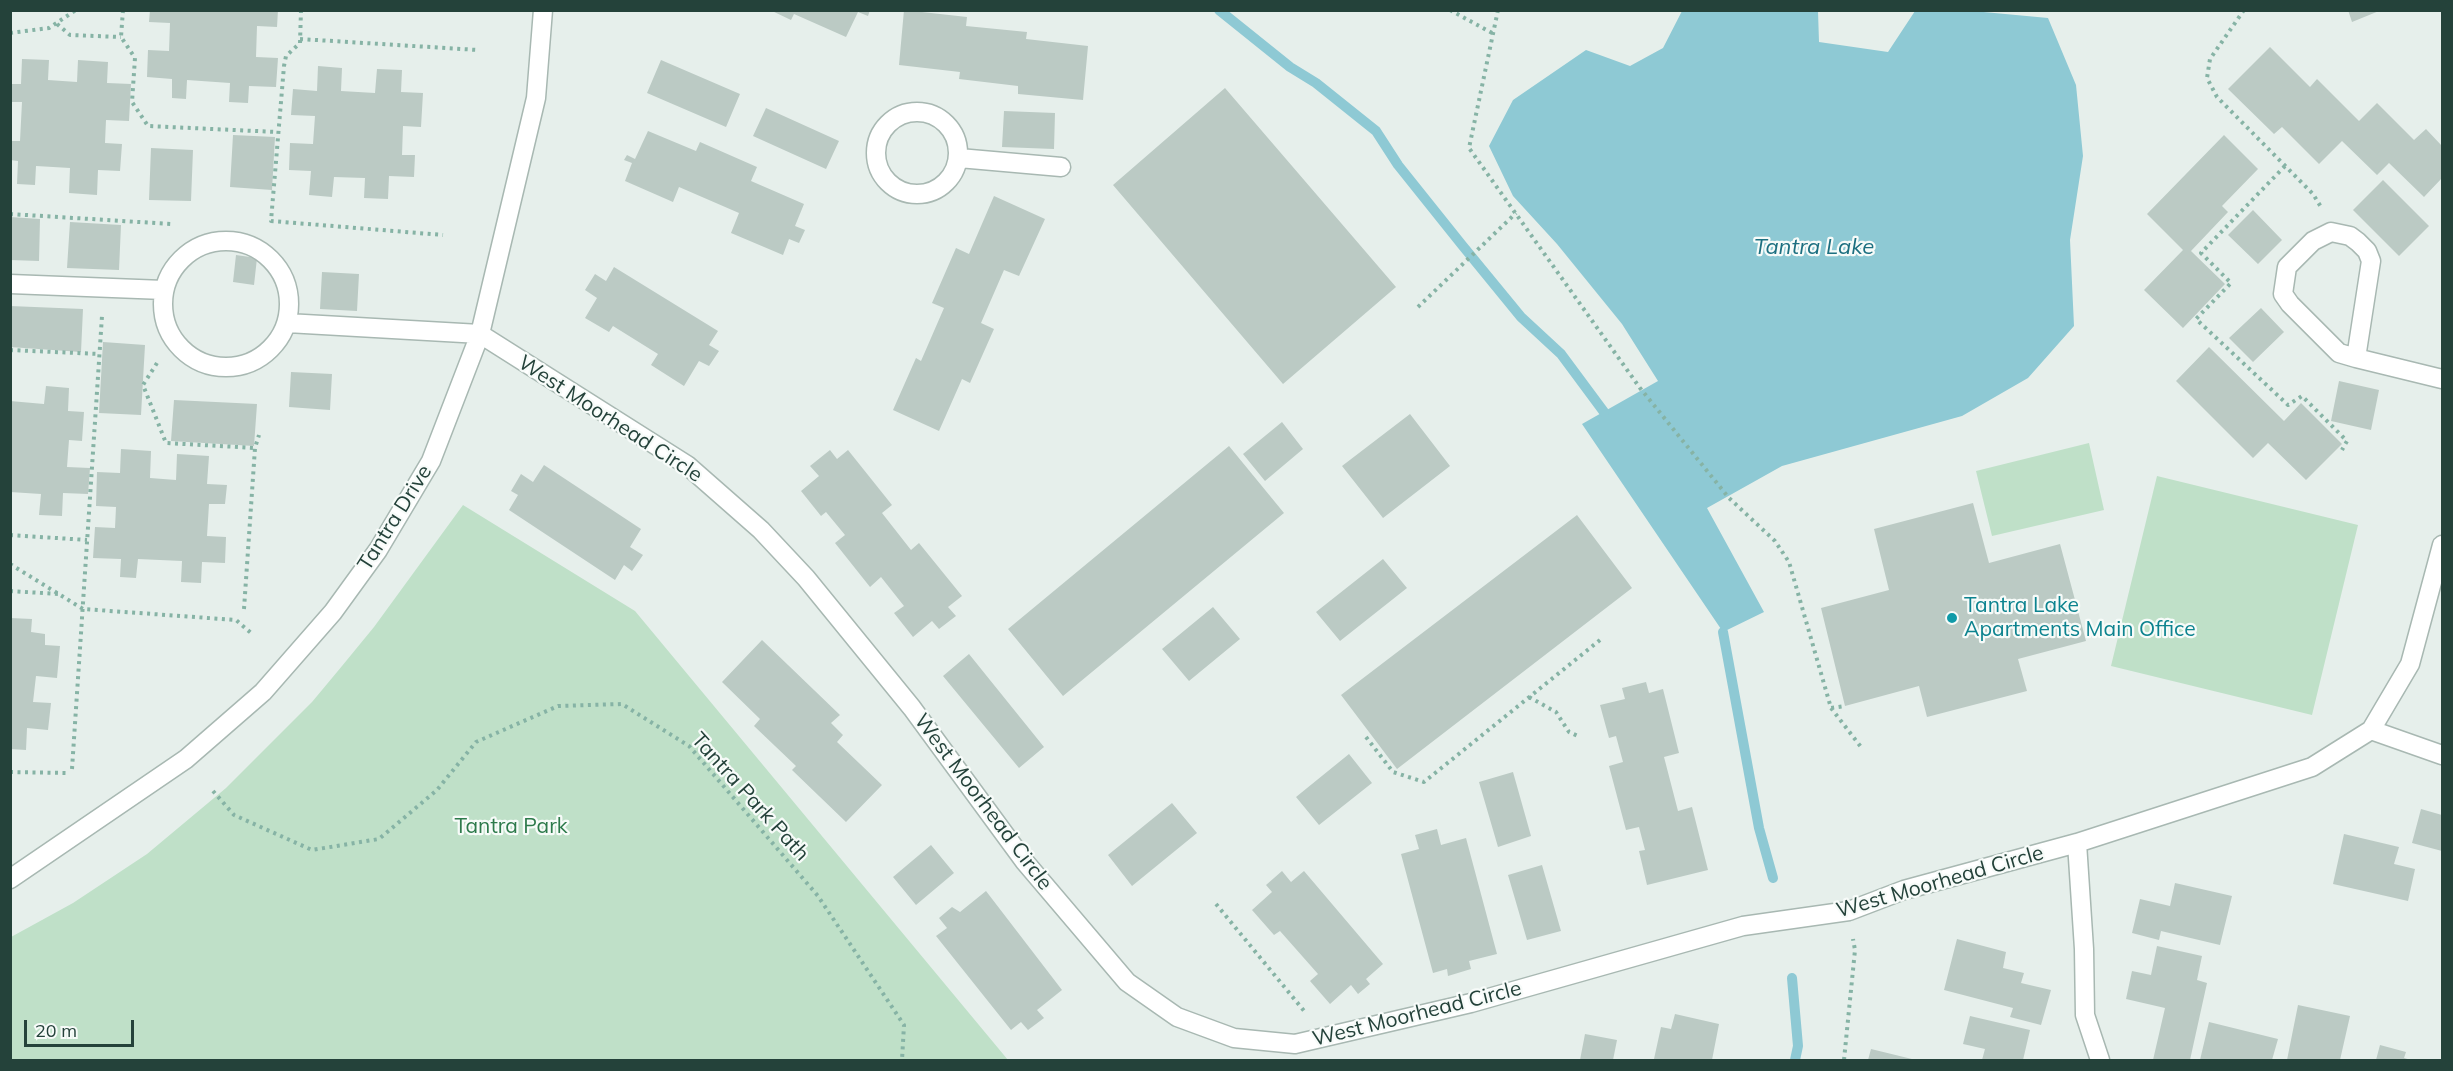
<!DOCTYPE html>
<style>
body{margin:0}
#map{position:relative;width:2453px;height:1071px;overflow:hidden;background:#e6efeb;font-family:Mulish,sans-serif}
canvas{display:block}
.frame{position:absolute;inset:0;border:12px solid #24423a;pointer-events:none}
.scale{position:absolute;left:24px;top:1020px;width:110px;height:27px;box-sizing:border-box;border:3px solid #24423a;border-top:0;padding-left:8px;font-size:18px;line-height:21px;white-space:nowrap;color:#24423a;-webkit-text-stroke:4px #f7fbf9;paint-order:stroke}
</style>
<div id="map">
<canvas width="2453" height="1071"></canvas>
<div class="frame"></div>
<div class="scale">20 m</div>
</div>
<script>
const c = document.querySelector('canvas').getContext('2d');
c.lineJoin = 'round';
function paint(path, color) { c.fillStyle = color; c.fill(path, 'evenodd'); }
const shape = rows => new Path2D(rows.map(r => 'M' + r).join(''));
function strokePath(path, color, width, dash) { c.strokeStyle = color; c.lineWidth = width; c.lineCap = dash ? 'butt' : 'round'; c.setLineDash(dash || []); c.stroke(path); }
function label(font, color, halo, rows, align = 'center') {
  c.font = font + ' Mulish,sans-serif'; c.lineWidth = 4.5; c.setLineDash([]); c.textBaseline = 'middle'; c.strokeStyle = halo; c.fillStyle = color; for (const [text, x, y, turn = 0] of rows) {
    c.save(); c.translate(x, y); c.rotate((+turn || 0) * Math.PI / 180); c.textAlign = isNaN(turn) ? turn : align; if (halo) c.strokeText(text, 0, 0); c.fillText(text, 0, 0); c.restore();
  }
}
paint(shape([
 [2089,443,2104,510,1992,536,1976,471],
 [2157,476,2358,525,2312,715,2111,666],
 [463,505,635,611,1008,1060,11,1060,11,937,73,903,147,854,226,788,312,702,342,666,374,627]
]), '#bfe0c8');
paint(shape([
 [1682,11,1818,11,1819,42,1888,52,1915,11,1973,11,2048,18,2076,85,2083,156,2070,240,2074,326,2028,378,1962,416,1782,466,1707,508,1764,612,1723,632,1582,424,1658,381,1622,324,1557,244,1513,196,1489,146,1513,100,1586,50,1630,66,1663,48]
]), '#8ec9d4');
strokePath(shape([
 [1219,10,1290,67,1316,83,1376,131,1398,165,1462,245,1521,317,1561,354,1604,412],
 [1723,632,1759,828,1773,878],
 [1792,978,1798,1046,1795,1060]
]), '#8ec9d4', 10);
paint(shape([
 [150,10,278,10,277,27,257,26,256,57,278,58,276,87,249,86,248,103,229,102,230,83,187,80,186,99,172,98,172,79,147,77,148,50,169,51,170,23,149,22],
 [770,10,870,10,868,16,858,12,846,37,794,14,791,20],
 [904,10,967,17,966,26,1027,32,1026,39,1088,46,1083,100,1018,94,1018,86,959,79,960,72,899,65],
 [2348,10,2379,10,2379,11,2352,22],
 [2270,47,2310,87,2317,79,2359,121,2377,103,2414,140,2426,129,2442,146,2442,178,2424,197,2389,163,2377,175,2342,141,2319,164,2282,127,2274,134,2228,89],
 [22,59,49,60,48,80,77,82,78,60,108,62,107,83,131,84,129,121,106,120,105,143,122,144,120,171,98,170,97,195,69,193,70,168,36,166,35,185,17,184,18,161,10,160,10,141,20,141,22,102,10,102,10,84,21,84],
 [661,60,740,94,726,127,647,93],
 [318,66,342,68,341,91,375,93,377,69,402,70,401,92,423,93,421,127,403,126,402,155,415,155,414,177,389,176,388,199,364,198,365,178,334,177,332,197,309,195,311,171,289,170,290,143,313,144,315,116,291,115,293,89,317,91],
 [1225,88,1396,287,1283,384,1113,185],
 [766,108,839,141,826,169,753,136],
 [1004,111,1055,113,1054,149,1002,147],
 [648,131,696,151,700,142,757,167,751,181,804,204,795,226,805,230,799,243,789,239,783,255,731,233,739,213,679,187,673,202,625,181,632,163,624,160,627,155,635,159],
 [233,135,275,137,272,190,230,187],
 [2224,135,2258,169,2222,206,2228,212,2191,251,2225,284,2183,328,2144,290,2183,250,2147,214],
 [151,148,193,150,191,201,149,200],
 [2383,180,2429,226,2399,256,2353,210],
 [994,196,1045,219,1019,276,1004,270,981,323,994,329,970,383,962,379,939,431,893,410,916,358,921,361,944,308,932,303,956,248,969,254],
 [2253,210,2282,240,2258,264,2228,235],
 [10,217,40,219,39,261,10,260],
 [70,222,121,225,119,270,67,268],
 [236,255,257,258,254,285,233,282],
 [614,267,718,331,709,345,719,351,709,366,699,361,684,386,651,365,658,354,613,326,609,332,585,318,597,298,585,290,595,274,606,281],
 [322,272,359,274,357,311,320,309],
 [10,306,83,309,81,352,10,347],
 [2261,308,2284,332,2253,362,2229,338],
 [103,342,145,345,141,415,99,413],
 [2209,347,2284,421,2301,403,2342,444,2306,480,2268,443,2253,458,2176,381],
 [291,372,332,374,330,410,289,407],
 [2339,381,2379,390,2371,430,2331,421],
 [46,386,69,388,68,411,84,412,82,441,69,440,67,467,90,468,88,494,63,493,62,516,39,515,41,494,10,492,10,401,44,404],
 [174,400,257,404,254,446,171,441],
 [1410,414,1450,466,1383,518,1342,466],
 [1282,422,1303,449,1265,481,1243,454],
 [1229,446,1284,513,1063,696,1008,629],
 [121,449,151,451,150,478,176,480,177,454,209,456,207,484,227,485,225,504,209,504,207,536,226,537,225,563,202,562,201,583,181,582,182,561,138,559,136,578,120,577,121,559,93,558,95,527,115,528,116,507,96,506,97,472,120,473],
 [830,450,837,459,848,450,892,505,882,513,911,550,919,543,962,596,948,607,956,616,939,629,932,621,913,637,894,613,904,606,881,577,870,587,835,543,845,535,826,512,821,516,801,491,819,476,810,466],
 [544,465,641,529,630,547,643,555,632,571,624,565,615,580,509,510,518,495,511,491,521,474,533,482],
 [1973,503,1989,563,2060,544,2086,641,2018,659,2027,691,1927,717,1919,686,1845,706,1821,608,1889,590,1874,529],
 [1577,515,1632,588,1397,769,1341,695],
 [1383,559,1407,588,1340,641,1316,612],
 [1213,607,1240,639,1189,681,1162,649],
 [10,618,32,619,31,632,45,634,45,645,60,646,57,678,36,676,33,702,51,703,48,730,27,728,26,750,10,749],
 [762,640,840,715,831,723,843,735,837,742,882,785,846,822,792,770,796,766,754,726,760,719,722,682],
 [969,654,1044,747,1019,768,943,676],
 [1646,682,1649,693,1663,689,1679,753,1664,757,1678,811,1692,807,1708,870,1647,885,1639,851,1645,850,1639,827,1626,830,1609,766,1623,762,1616,736,1609,738,1600,705,1625,699,1622,688],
 [1349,754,1372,783,1319,825,1296,797],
 [1513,772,1531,836,1498,847,1479,782],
 [1172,803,1197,833,1132,886,1108,855],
 [2421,809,2442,815,2442,851,2412,843],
 [1437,829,1441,845,1466,838,1497,954,1469,961,1471,969,1448,976,1447,969,1433,973,1401,854,1419,849,1415,835],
 [2344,834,2399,847,2394,864,2415,869,2408,901,2333,884],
 [931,845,954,873,916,905,893,877],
 [1542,865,1561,931,1527,940,1508,875],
 [1282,871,1291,882,1304,871,1383,964,1366,979,1370,984,1358,994,1351,985,1330,1004,1310,981,1318,974,1280,931,1274,935,1252,910,1272,892,1266,885],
 [2175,883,2232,896,2220,945,2161,931,2159,940,2132,933,2140,899,2170,906],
 [986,891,1062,990,1037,1010,1044,1018,1028,1030,1021,1022,1011,1030,936,936,947,928,939,918,952,907,960,912],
 [1957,939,2006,952,2003,968,2024,973,2021,983,2051,990,2041,1025,2010,1017,2013,1008,1944,990],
 [2157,946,2202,956,2197,980,2207,983,2190,1060,2153,1060,2165,1008,2126,999,2132,971,2151,975],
 [2298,1005,2350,1016,2340,1060,2287,1060],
 [1675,1014,1719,1024,1712,1060,1654,1059,1661,1027,1671,1029],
 [1970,1016,2030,1030,2023,1060,1982,1060,1985,1049,1963,1044],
 [2209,1022,2278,1039,2272,1060,2200,1060],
 [1585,1034,1617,1040,1613,1060,1580,1060],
 [2380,1045,2406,1052,2404,1058,2411,1060,2376,1060],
 [1871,1049,1916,1060,1868,1060]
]), '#bbcac4');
const minor = shape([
 '876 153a41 41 0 1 1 82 0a41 41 0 1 1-82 0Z',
 [959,158,1061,167],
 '163 304a63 63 0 1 1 126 0a63 63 0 1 1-126 0Z',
 [10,284,164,290],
 [287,323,480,334,687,465,761,530,806,578,912,708,1025,862,1127,982,1177,1017,1234,1038,1295,1044,1471,1003,1743,926,1849,911,1904,890,2077,843,2312,767,2371,730,2410,664,2442,545],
 [2356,358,2371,261,2367,251,2358,242,2350,236,2331,232,2313,241,2287,267,2283,294,2290,304,2339,353,2356,358,2442,379],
 [2371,730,2442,755],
 [2077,843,2084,949,2085,1015,2100,1060],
 [10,879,186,759,263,692,333,612,378,550,431,461,480,334,536,98,543,10]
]);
strokePath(minor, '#a8b8b2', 21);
strokePath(shape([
 [123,10,121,37,135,58,132,102,148,126,277,132],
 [301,10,300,43,286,56,284,66,271,221,443,235],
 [1450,10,1492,33],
 [1498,10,1469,148,1640,388,1729,498,1775,541,1789,562,1831,708,1845,706],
 [2244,10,2210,59,2207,78,2217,97,2313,194,2321,207],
 [57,24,70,35,121,37],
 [10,33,49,28,76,10],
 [300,39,478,50],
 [2285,166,2201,253,2231,283,2196,319,2288,405,2302,396,2347,441,2342,450],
 [10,214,171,224],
 [1418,307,1516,213],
 [10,350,99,354],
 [157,363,143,385,166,443,255,448],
 [10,535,87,540],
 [10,564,83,609,236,620,251,633],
 [10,591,58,594],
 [244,609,255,448,259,435],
 [1529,697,1556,712,1569,732,1580,737],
 [1831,708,1861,747],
 [1366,737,1393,772,1424,782,1600,640],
 [72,769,102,316],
 [10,772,68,773],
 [213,791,234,815,312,850,379,839,437,790,476,742,558,706,622,704,689,746,818,896,904,1025,902,1060],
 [1216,904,1305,1012],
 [1844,1060,1855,950,1853,939]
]), '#86b3a5', 4, [3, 4.5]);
strokePath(minor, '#fff', 18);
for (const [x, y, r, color] of [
 [1952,618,6,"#0f9aa8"]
]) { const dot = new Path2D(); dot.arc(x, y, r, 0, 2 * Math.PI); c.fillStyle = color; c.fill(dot); strokePath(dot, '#f7fbf9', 2); }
label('21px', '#24423a', '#f7fbf9', [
 ["West Moorhead Circle",610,419,33],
 ["Tantra Drive",395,518,-58],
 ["Tantra Park Path",750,797,48],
 ["West Moorhead Circle",983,802,53],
 ["West Moorhead Circle",1940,882,-16],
 ["West Moorhead Circle",1417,1014,-14]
]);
label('21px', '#0d838f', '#f7fbf9', [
 ["Tantra Lake",1964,606],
 ["Apartments Main Office",1964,630]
], 'left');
label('21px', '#2d7a4b', '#f7fbf9', [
 ["Tantra Park",511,827]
]);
label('italic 22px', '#1c6f80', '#f7fbf9', [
 ["Tantra Lake",1814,247]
]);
</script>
